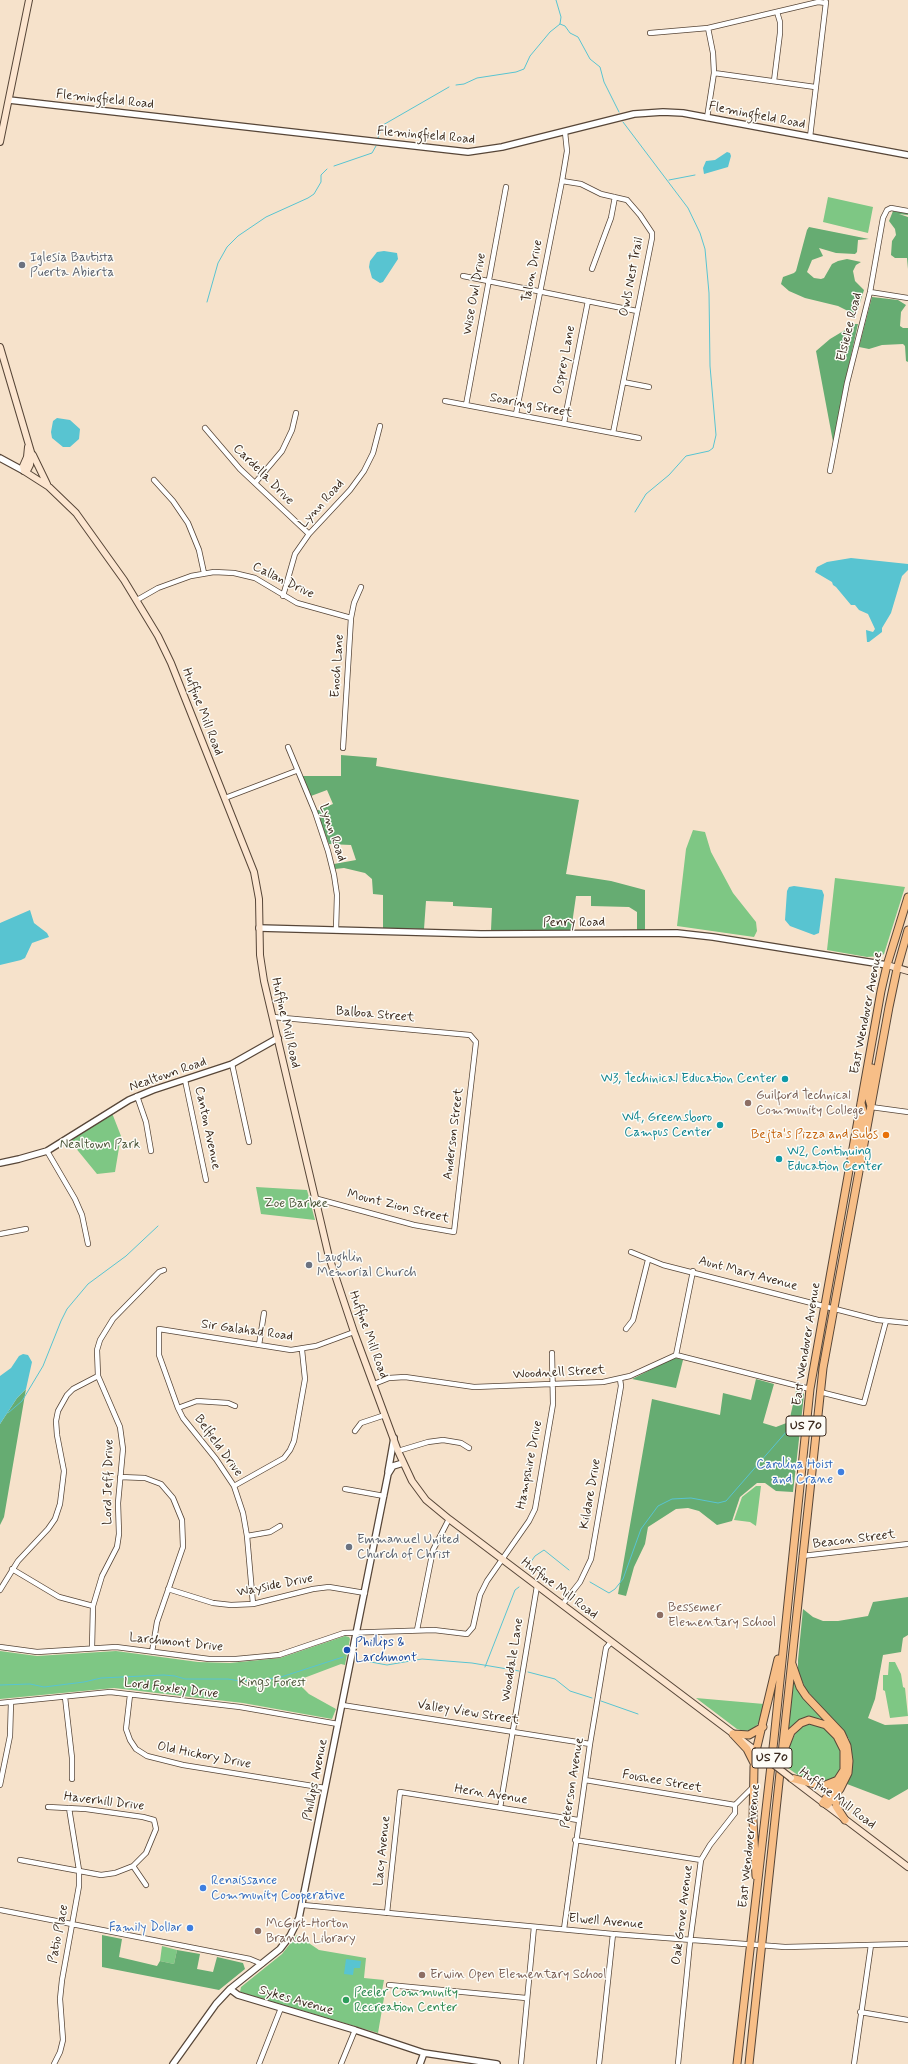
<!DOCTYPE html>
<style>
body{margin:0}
canvas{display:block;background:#f6e2cb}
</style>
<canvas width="908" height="2064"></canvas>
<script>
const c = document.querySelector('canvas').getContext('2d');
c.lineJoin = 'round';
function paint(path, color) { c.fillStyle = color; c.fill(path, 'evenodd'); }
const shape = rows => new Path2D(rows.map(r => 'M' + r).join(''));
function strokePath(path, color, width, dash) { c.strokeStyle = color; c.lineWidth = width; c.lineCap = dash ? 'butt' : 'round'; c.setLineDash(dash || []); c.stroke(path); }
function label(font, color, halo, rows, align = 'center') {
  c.font = font + ' Mynerve,sans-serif'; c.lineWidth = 3; c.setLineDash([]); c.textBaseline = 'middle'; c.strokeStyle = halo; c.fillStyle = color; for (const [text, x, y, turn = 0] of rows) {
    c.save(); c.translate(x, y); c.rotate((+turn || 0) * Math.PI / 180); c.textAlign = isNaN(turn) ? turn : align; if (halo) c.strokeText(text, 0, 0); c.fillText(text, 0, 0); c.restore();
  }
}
paint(shape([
 [828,197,873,207,868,233,823,222],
 [693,830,705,832,711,852,733,893,756,922,757,931,754,937,677,926,686,849],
 [835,878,905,887,884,954,881,956,867,957,827,950],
 [112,1113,121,1136,115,1172,97,1174,70,1141],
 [256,1187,307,1190,315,1220,261,1214],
 [756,1486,761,1486,756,1526,750,1522,734,1520,742,1497],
 [345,1636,349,1637,350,1639,345,1665,341,1664,296,1681,309,1694,336,1709,332,1719,243,1703,114,1688,0,1699,0,1651,37,1656,116,1651,198,1662,230,1663,280,1658],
 [889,1662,895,1662,901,1674,903,1687,905,1688,908,1716,890,1718,885,1691,883,1690,883,1675,888,1675],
 [792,1677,828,1723,821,1719,810,1717,790,1730,788,1729],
 [696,1698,764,1704,759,1723,752,1730,744,1731,737,1729],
 [810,1723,826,1728,835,1739,840,1751,841,1766,836,1777,823,1783,802,1778,785,1766,787,1752,796,1732,800,1727],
 [297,1935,319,1950,366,1958,364,1978,384,1980,382,1991,385,1992,378,2033,240,1992,241,1987,282,1954],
 [162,1946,177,1950,174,1964,160,1961]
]), '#7ec784');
paint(shape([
 [893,211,908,213,908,215,899,214,908,217,908,269,907,258,895,258,891,255,892,241,896,235,895,229,889,221],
 [809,227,869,239,858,240,857,252,855,254,836,253,819,248,823,256,812,260,807,272,814,278,821,279,824,278,832,264,838,261,847,259,861,262,856,265,853,271,855,281,864,290,857,312,852,313,838,306,805,298,789,291,781,284,783,277,794,273,796,271,807,230],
 [872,297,898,300,906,305,901,312,900,326,903,328,908,328,908,362,906,361,905,346,903,344,882,345,869,349,859,347],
 [855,324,858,324,848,369,834,447,816,351,830,339],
 [341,755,377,758,376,766,579,800,566,874,611,881,645,890,645,930,637,930,637,912,629,907,591,906,591,896,576,896,571,931,491,930,492,908,453,906,453,902,426,901,424,929,383,928,383,895,373,894,372,879,365,873,344,868,335,869,334,864,356,860,351,845,329,844,316,811,333,804,327,790,311,796,302,776,341,776],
 [677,1358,683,1360,676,1388,632,1379,672,1359],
 [756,1379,774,1384,763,1423,776,1427,789,1422,796,1391,803,1392,804,1395,793,1492,776,1491,765,1483,757,1483,740,1497,732,1521,717,1525,699,1511,688,1508,676,1509,648,1527,645,1544,634,1567,626,1596,618,1594,652,1399,720,1415,723,1393,751,1400],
 [26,1389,4,1517,0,1525,0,1424,17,1398],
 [908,1597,908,1635,903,1638,901,1652,883,1655,875,1699,868,1718,885,1725,908,1724,908,1789,889,1800,847,1784,852,1768,853,1759,849,1739,842,1729,806,1690,798,1671,798,1660,803,1609,813,1617,823,1621,838,1621,868,1616,873,1602],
 [102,1935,122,1939,119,1957,157,1966,160,1961,174,1964,177,1950,200,1954,197,1969,213,1972,217,1957,243,1963,245,1969,219,1990,102,1967]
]), '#66ac72');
paint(shape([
 [727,152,730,153,731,156,728,167,704,174,703,168,706,161,715,160],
 [384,251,397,253,398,259,383,282,380,283,372,278,369,267,370,261,377,252],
 [57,418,70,420,80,429,79,439,70,447,63,447,52,438,51,432,53,421],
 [851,558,908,564,908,570,902,576,891,613,882,628,882,632,869,642,867,642,866,630,873,632,875,629,868,614,859,610,855,605,851,605,836,587,833,585,832,582,815,572,817,567,827,562],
 [794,886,822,890,824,895,819,933,814,935,790,926,785,920,787,891,789,887],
 [30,910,34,923,47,933,49,937,32,943,25,958,21,960,0,965,0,923],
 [23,1354,28,1355,32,1362,26,1389,17,1398,0,1424,0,1376,11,1368,19,1356],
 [346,1959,361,1961,360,1968,354,1968,353,1975,344,1974]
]), '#58c4d1');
strokePath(shape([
 [560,24,565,26,570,33,578,37,590,59,600,67,604,82,619,112],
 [456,85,464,84,477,78,516,72,524,69,530,56,550,32,560,24,561,17,556,0],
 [623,122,688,208,700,233,705,249,709,293,710,366,716,435,713,448,709,451,686,456,669,475,646,494,635,512],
 [378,138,383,125,449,87],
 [334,166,372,153,376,146],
 [669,180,695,175],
 [207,302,218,263,227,247,238,236,266,217,308,198,314,194,321,182,321,175,327,169],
 [8,1413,22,1401,43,1366,61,1321,67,1309,88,1284,126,1256,158,1226],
 [528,1566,535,1556,544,1550,569,1570],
 [590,1582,609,1593,615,1589,623,1579,641,1529,658,1506,672,1499,691,1498,718,1503,726,1501,787,1431],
 [360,1660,387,1665,422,1659,472,1663,519,1671],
 [485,1667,515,1590,519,1587],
 [528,1672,555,1679,570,1691,592,1698],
 [0,1685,30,1684,44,1687,84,1682,101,1678,164,1675,175,1676,185,1679,228,1679,240,1681,278,1678,343,1657],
 [601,1701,638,1714]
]), '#58c4d1', 1);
const minor = shape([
 [650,33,708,28,818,2,826,3],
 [714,73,815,87],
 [774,81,780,33,780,22,777,12],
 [707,118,714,73,713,53,708,28],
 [810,137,826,2],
 [562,181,581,184,601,194,627,200,640,215,652,233,652,238,613,433],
 [592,269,611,218,615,197],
 [463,276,637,311],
 [870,292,908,298],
 [623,382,649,387],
 [445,401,639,438],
 [466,405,506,187],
 [516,414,562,181,567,151,565,132],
 [564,423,588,301],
 [205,428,240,469,309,534],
 [830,471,847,383,870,292,883,218,887,210,891,208,908,211],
 [154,480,173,501,188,523,199,550,204,573],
 [255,483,282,451,292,430,296,413],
 [283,596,295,554,309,534,350,490,364,471,373,453,380,426],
 [137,600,158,588,191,576,214,572,234,573,255,578,297,603,351,618],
 [288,747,315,812,328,851,334,875,337,895,336,930],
 [343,748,351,618,354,603,361,587],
 [225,798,296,771],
 [273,1017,470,1035,476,1042,454,1232,414,1225,314,1198],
 [232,1064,249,1142],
 [185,1080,206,1180],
 [137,1096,146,1122,151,1151],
 [871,1107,908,1112],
 [47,1151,75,1199,82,1215,88,1244],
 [0,1234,26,1229],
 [631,1252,663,1265,878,1320,908,1323],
 [626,1329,633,1320,648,1260],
 [259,1345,264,1313],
 [676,1355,693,1271],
 [374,1384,389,1378,405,1377,474,1387,603,1382,630,1376,676,1355,810,1389],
 [820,1392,864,1403,886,1321],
 [178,1408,197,1401,228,1403,235,1406],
 [355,1431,361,1423,385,1415],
 [398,1451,428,1442,443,1440,461,1443,469,1448],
 [120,1477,145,1478,161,1484,173,1498,182,1520,183,1547,157,1622,152,1652],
 [234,1486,284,1458,290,1450,294,1441,305,1379,302,1350],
 [345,1489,384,1496],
 [247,1536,270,1532,280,1526],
 [802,1556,908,1544],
 [12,1569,59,1597,93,1606],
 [168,1589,213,1603,231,1605,253,1604,313,1589,329,1587,365,1593],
 [0,1590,18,1561,48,1529,55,1519,60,1504,64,1471,57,1435,56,1421,58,1411,67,1395,73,1389,98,1376],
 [253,1604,247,1536,243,1513,234,1486,216,1459,183,1418,178,1408,159,1355,159,1329,291,1350,316,1346,354,1332],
 [562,1605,580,1582,591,1559,621,1386,620,1379],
 [417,1630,433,1550,449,1519],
 [0,1647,37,1652,116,1647,209,1659,236,1659,279,1655,344,1633,434,1630,467,1634,473,1627,480,1595,487,1581,529,1521,535,1509,553,1404,552,1353],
 [92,1648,93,1606,102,1576,117,1547,119,1534,118,1503,123,1449,120,1427,98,1376,97,1350,100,1340,113,1319,159,1272,164,1270],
 [130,1695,126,1729,130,1740,136,1749,147,1756,183,1765,325,1788],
 [65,1697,72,1758,72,1779],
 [0,1703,110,1692,240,1707,338,1724],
 [342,1705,590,1744],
 [585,1780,735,1805],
 [0,1785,10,1736,11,1702],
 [500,1808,537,1586],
 [575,1840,701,1860],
 [20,1860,101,1875,115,1873,133,1866,146,1853,156,1829,154,1820,143,1817,86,1809,48,1807],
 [133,1866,146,1885],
 [303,1905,613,1934,785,1947,908,1944],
 [0,1910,250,1959,262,1964],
 [387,1913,400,1792,578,1820],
 [564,1929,590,1744,606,1648,611,1642],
 [389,1985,526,1998],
 [860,2012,908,2020],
 [54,2064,60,2052,63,2040,60,1999,62,1980,79,1886,79,1870,69,1808],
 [259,2064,281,2008],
 [341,2064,355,2030],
 [521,2064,534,1927],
 [599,2064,613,1934],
 [678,2064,690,1942,701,1860,710,1845,735,1813,735,1805,752,1788],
 [854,2064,871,1945]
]);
const tertiary = shape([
 [9,100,468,152,502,147,634,114,663,112,683,113,908,155],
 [0,458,24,471],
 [259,928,481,934,677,933,713,937,887,965],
 [0,1163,19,1159,47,1151,129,1100,153,1090,232,1064,278,1038],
 [388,1472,394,1438],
 [230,1989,238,1995,355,2030,424,2053,497,2064],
 [173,2064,216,2004,230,1989,280,1949,290,1936,299,1918,388,1474,393,1466,403,1463],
 [420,2064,424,2053]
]);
const secondary = shape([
 [0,142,29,0],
 [0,347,31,452,30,465,28,469,24,471],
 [33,455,47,484],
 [24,471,49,487,76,513,124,580,158,636,171,663,254,872,259,899,260,955,264,981,329,1257,354,1332,398,1451,412,1481,426,1500,449,1519,764,1757],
 [24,471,23,466,27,457,28,447],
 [887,965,908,971],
 [792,1779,908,1867]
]);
const trunk = shape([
 [871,1106,868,1096,872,1068],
 [857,1160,864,1115,861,1103],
 [792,1664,800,1687,806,1696,841,1733,847,1746,849,1761,848,1773,840,1789,827,1805],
 [733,1734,747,1749,754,1763],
 [733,1734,749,1735,763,1727],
 [784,1750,791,1732,801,1723,809,1720,826,1725,837,1736,844,1750,844,1770,823,1803],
 [791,1778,823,1786,838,1780],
 [836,1795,836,1806,845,1820],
 [756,1876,753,1820,754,1767,756,1751,778,1659],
 [737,2064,774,1739,810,1389,881,991,887,965,908,897],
 [749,2064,823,1368,889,1007,897,969,908,930]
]);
strokePath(minor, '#574638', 6);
strokePath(tertiary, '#574638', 8);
strokePath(secondary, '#574638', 8);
strokePath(trunk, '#574638', 9);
strokePath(minor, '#fff', 4.5);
strokePath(tertiary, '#fff', 5.5);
strokePath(secondary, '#fce5cf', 6);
strokePath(trunk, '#f7be87', 7);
const secondaryBridge = shape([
 [764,1757,791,1778]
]);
strokePath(secondaryBridge, '#574638', 8, []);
strokePath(secondaryBridge, '#fce5cf', 6);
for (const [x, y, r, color] of [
 [22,265,4,"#6b7280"],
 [785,1079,4,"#0f9aa8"],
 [748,1103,4,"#8d6e63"],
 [720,1125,4,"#0f9aa8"],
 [886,1135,4,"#e8710a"],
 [779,1159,4,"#0f9aa8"],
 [309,1265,4,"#6b7280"],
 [841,1472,4,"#3f7fe0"],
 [349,1547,4,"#6b7280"],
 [660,1615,4,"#8d6e63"],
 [347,1650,4,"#1a4fb4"],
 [203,1888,4,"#3f7fe0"],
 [190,1928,4,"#3f7fe0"],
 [258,1931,4,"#8d6e63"],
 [422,1975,4,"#8d6e63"],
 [346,2000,4,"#2e9e5b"]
]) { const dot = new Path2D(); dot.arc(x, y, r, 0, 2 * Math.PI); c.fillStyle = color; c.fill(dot); strokePath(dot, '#fdfcf7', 1.5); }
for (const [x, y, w] of [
 [806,1426,40],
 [772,1758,40]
]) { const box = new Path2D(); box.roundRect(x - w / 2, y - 10, w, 20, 3); c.fillStyle = '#fdfcf7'; c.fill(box); strokePath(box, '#3b2a1e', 1); }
label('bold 12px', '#3b2a1e', null, [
 ["US 70",806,1426],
 ["US 70",772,1758]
]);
label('13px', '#3b2a1e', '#fdfcf7', [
 ["Flemingfield Road",105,100,6],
 ["Flemingfield Road",757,116,11],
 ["Flemingfield Road",426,136,5],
 ["Talon Drive",533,271,-79],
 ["Owls Nest Trail",632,277,-79],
 ["Wise Owl Drive",475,294,-80],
 ["Elsielee Road",850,327,-76],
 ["Osprey Lane",565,360,-79],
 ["Soaring Street",531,406,11],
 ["Cardella Drive",263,475,45],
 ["Lynn Road",322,504,-48],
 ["Callan Drive",283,581,26],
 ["Enoch Lane",338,666,-86],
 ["Huffine Mill Road",202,712,69],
 ["Lynn Road",332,833,71],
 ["Penry Road",574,923],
 ["East Wendover Avenue",867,1013,-79],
 ["Balboa Street",375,1015,5],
 ["Huffine Mill Road",285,1023,77],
 ["Nealtown Road",168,1075,-19],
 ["Canton Avenue",207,1128,78],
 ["Anderson Street",454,1134,-83],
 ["Mount Zion Street",398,1207,14],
 ["Aunt Mary Avenue",748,1274,15],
 ["Sir Galahad Road",247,1331,8],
 ["Huffine Mill Road",368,1335,70],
 ["East Wendover Avenue",807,1344,-81],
 ["Woodnell Street",559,1373,-3],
 ["Belfield Drive",218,1446,54],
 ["Hampshire Drive",530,1465,-79],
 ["Lord Jeff Drive",109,1482,-89],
 ["Kildare Drive",591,1494,-80],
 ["Beacon Street",854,1540,-7],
 ["Wayside Drive",275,1586,-11],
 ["Huffine Mill Road",559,1589,37],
 ["Larchmont Drive",176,1643,6],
 ["Wooddale Lane",513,1660,-81],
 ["Lord Foxley Drive",171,1689,7],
 ["Valley View Street",468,1713,9],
 ["Old Hickory Drive",204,1756,11],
 ["Phillips Avenue",316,1780,-79],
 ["Foushee Street",662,1782,10],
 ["Peterson Avenue",573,1783,-81],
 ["Hern Avenue",491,1795,9],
 ["Huffine Mill Road",837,1799,37],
 ["Haverhill Drive",104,1802,7],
 ["East Wendover Avenue",750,1846,-84],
 ["Lacy Avenue",383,1851,-84],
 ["Oak Grove Avenue",683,1915,-83],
 ["Elwell Avenue",606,1922,5],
 ["Patio Place",59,1934,-79],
 ["Sykes Avenue",296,2001,16]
]);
label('13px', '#5b616d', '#fdfcf7', [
 ["Iglesia Bautista",30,258],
 ["Puerta Abierta",30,273],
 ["Laughlin",317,1258],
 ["Memorial Church",317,1273],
 ["Emmanuel United",357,1540],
 ["Church of Christ",357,1555]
], 'left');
label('13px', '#0d838f', '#fdfcf7', [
 ["W3, Techinical Education Center",777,1079],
 ["W4, Greensboro",712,1118],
 ["Campus Center",712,1133],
 ["W2, Continuing",787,1152,"left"],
 ["Education Center",787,1167,"left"]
], 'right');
label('13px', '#785e54', '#fdfcf7', [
 ["Guilford Technical",756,1096],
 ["Community College",756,1111],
 ["Bessemer",668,1608],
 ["Elementary School",668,1623],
 ["McGirt-Horton",266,1924],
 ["Branch Library",266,1939],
 ["Erwin Open Elementary School",430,1975]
], 'left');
label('13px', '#c56008', '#fdfcf7', [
 ["Bejta's Pizza and Subs",878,1135]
], 'right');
label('13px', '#4f593d', '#fdfcf7', [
 ["Nealtown Park",100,1145],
 ["Zoe Barbee",296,1204],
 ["Kings Forest",272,1683]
]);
label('13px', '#366cbe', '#fdfcf7', [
 ["Carolina Hoist",833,1465],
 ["and Crane",833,1480],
 ["Renaissance",211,1881,"left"],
 ["Community Cooperative",211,1896,"left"],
 ["Family Dollar",182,1928]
], 'right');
label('13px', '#164399', '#fdfcf7', [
 ["Phillips &",355,1643],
 ["Larchmont",355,1658]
], 'left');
label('13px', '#27864d', '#fdfcf7', [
 ["Peeler Community",354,1993],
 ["Recreation Center",354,2008]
], 'left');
</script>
